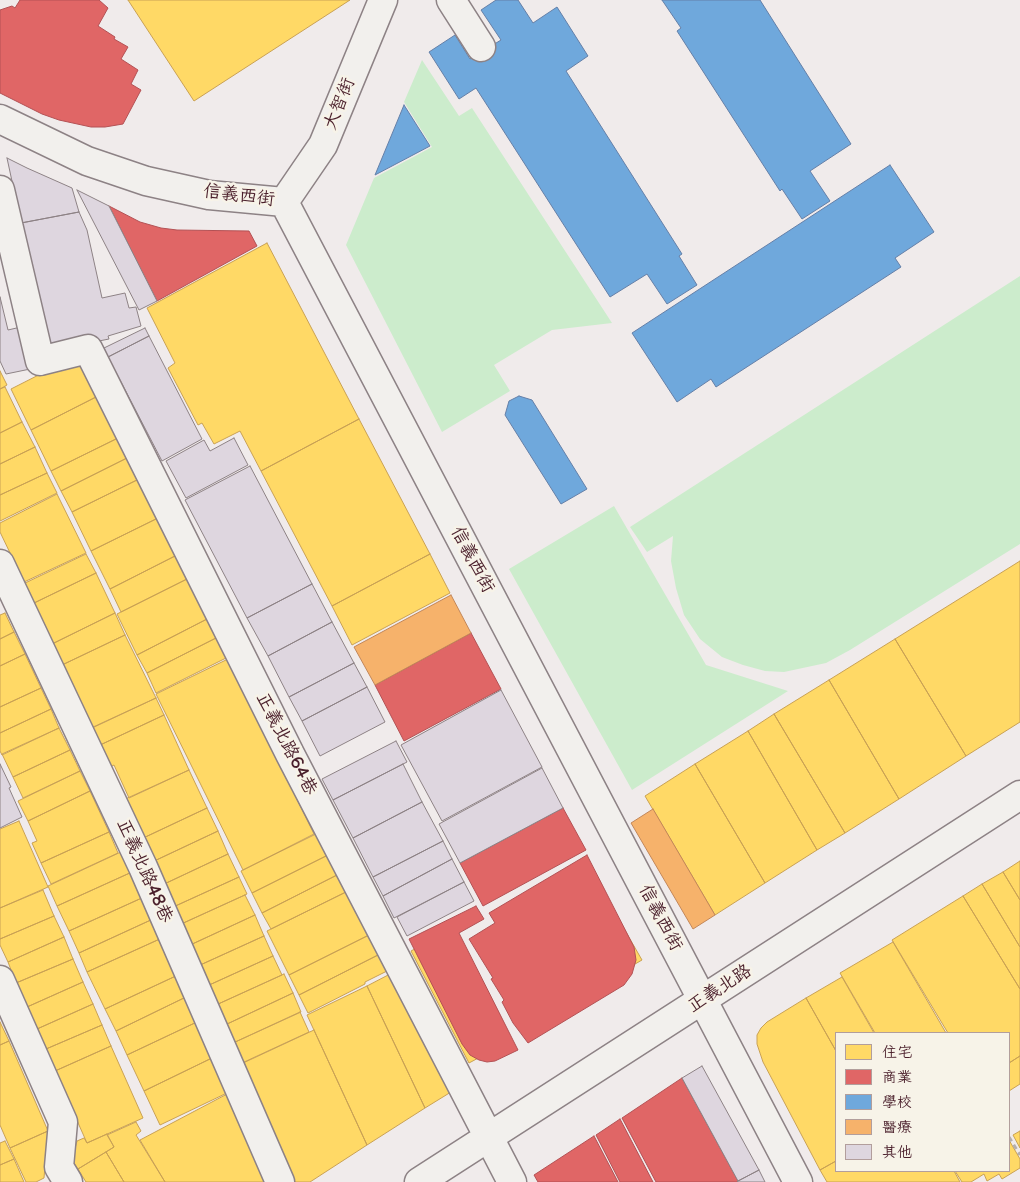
<!DOCTYPE html>
<meta charset="utf-8">
<style>
body{margin:0}
#map{position:relative;width:1020px;height:1182px;overflow:hidden;background:#f0ebeb;font-family:"Balsamiq Sans","LXGW WenKai TC",sans-serif}
canvas{display:block}
.legend{position:absolute;left:835px;top:1032px;width:175px;height:140px;box-sizing:border-box;background:#f7f3e8;border:1px solid #b29e9c;margin:0;padding:6px 9px;list-style:none;font-size:15px;color:#4a1f2b}
.legend li{display:flex;align-items:center;gap:10px;height:25px}
.legend b{width:25px;border:1px solid #b29e9c}
</style>
<div id="map">
<canvas width="1020" height="1182"></canvas>
<ul class="legend">
<li><b style="height:14px;background:#ffd966"></b>住宅</li>
<li><b style="height:14px;background:#e06666"></b>商業</li>
<li><b style="height:14px;background:#6fa8dc"></b>學校</li>
<li><b style="height:14px;background:#f6b26b"></b>醫療</li>
<li><b style="height:14px;background:#ded6df"></b>其他</li>
</ul>
</div>
<script>
const c = document.querySelector('canvas').getContext('2d');
c.lineJoin = 'round';
function paint(path, color) { c.fillStyle = color; c.fill(path, 'evenodd'); }
const shape = rows => new Path2D(rows.map(r => 'M' + r).join(''));
function strokePath(path, color, width, dash) { c.strokeStyle = color; c.lineWidth = width; c.lineCap = dash ? 'butt' : 'round'; c.setLineDash(dash || []); c.stroke(path); }
function label(font, color, halo, rows, align = 'center') {
  c.font = font + ' "Balsamiq Sans","LXGW WenKai TC",sans-serif'; c.lineWidth = 5; c.setLineDash([]); c.textBaseline = 'middle'; c.strokeStyle = halo; c.fillStyle = color; for (const [text, x, y, turn = 0] of rows) {
    c.save(); c.translate(x, y); c.rotate((+turn || 0) * Math.PI / 180); c.textAlign = isNaN(turn) ? turn : align; if (halo) c.strokeText(text, 0, 0); c.fillText(text, 0, 0); c.restore();
  }
}
paint(shape([
 [422,60,459,116,472,108,612,323,552,330,494,365,510,391,442,432,346,245,374,178,432,147,404,102],
 [1020,276,1020,544,850,650,826,663,784,672,765,671,743,665,722,657,700,639,684,615,676,588,671,561,673,536,647,552,630,527],
 [614,506,706,665,788,691,632,790,509,569]
]), '#cceccc');
const homes = shape([
 [128,0,350,0,194,101,128,0],
 [267,243,359,419,261,471,240,431,214,444,202,423,198,425,168,368,175,363,147,308,267,243],
 [82,353,102,394,31,430,11,389,82,353],
 [0,371,7,385,0,389,0,371],
 [5,387,22,422,0,433,0,389,5,387],
 [98,396,118,438,51,471,31,430,98,396],
 [359,419,430,554,332,606,261,471,359,419],
 [22,422,35,447,0,464,0,433,22,422],
 [118,438,129,457,61,491,51,471,118,438],
 [35,447,47,473,0,495,0,464,35,447],
 [129,457,139,479,72,512,61,491,129,457],
 [47,473,57,493,0,521,0,495,47,473],
 [139,479,158,518,91,551,72,512,139,479],
 [57,494,86,553,24,582,0,532,0,523,57,494],
 [158,518,177,555,110,589,91,551,158,518],
 [86,554,96,573,32,604,23,584,86,554],
 [430,554,450,593,352,645,332,606,430,554],
 [177,555,189,578,121,612,110,589,177,555],
 [1020,561,1020,722,966,756,895,639,1020,561],
 [96,573,115,613,52,644,32,604,96,573],
 [189,578,209,618,137,655,117,614,189,578],
 [5,613,14,632,0,639,0,615,5,613],
 [115,613,125,635,62,665,52,644,115,613],
 [209,618,218,637,147,673,137,655,209,618],
 [14,632,25,654,0,666,0,639,14,632],
 [125,635,156,698,91,728,62,665,125,635],
 [218,637,228,657,156,693,147,673,218,637],
 [895,639,966,756,899,799,829,680,895,639],
 [25,654,41,688,0,707,0,666,25,654],
 [228,659,314,834,243,870,156,694,228,659],
 [829,680,899,799,845,833,774,714,829,680],
 [41,688,51,709,0,733,0,707,41,688],
 [156,698,164,715,98,746,90,729,156,698],
 [51,709,59,728,2,755,0,751,0,733,51,709],
 [774,714,845,833,817,850,748,731,774,714],
 [164,715,189,770,129,798,114,765,108,768,98,746,164,715],
 [59,728,70,750,13,777,2,754,59,728],
 [748,731,817,850,765,883,695,764,748,731],
 [70,750,80,771,23,798,13,777,70,750],
 [695,764,765,883,715,915,645,796,695,764],
 [189,770,207,808,139,840,121,801,189,770],
 [80,771,90,791,28,821,18,801,80,771],
 [90,791,109,832,41,863,32,843,37,841,28,821,90,791],
 [207,808,218,831,150,863,139,840,207,808],
 [19,821,48,887,0,908,0,829,19,821],
 [218,831,228,854,160,886,150,863,218,831],
 [109,832,118,853,51,884,41,863,109,832],
 [318,833,330,854,252,893,241,871,318,833],
 [123,851,132,872,57,906,48,886,123,851],
 [228,854,239,877,171,908,160,886,228,854],
 [330,854,339,874,262,913,252,893,330,854],
 [585,861,642,960,550,1013,493,914,585,861],
 [1020,861,1020,900,1003,872,1020,861],
 [132,872,144,897,69,931,57,906,132,872],
 [1003,872,1020,900,1020,947,982,884,1003,872],
 [339,874,348,891,271,929,262,913,339,874],
 [239,877,247,894,179,925,171,908,239,877],
 [982,884,1020,947,1020,989,963,896,982,884],
 [43,890,54,916,0,939,0,908,43,890],
 [348,891,369,935,289,975,267,931,348,891],
 [245,895,255,915,188,946,179,925,245,895],
 [963,896,1020,989,1020,1056,1009,1063,1009,1033,948,1033,892,940,963,896],
 [144,897,153,919,79,953,69,931,144,897],
 [255,915,264,936,198,966,188,946,255,915],
 [54,916,64,937,8,962,0,945,0,939,54,916],
 [153,919,162,938,87,972,79,953,153,919],
 [452,929,510,1041,469,1063,411,951,452,929],
 [369,935,380,954,299,995,289,975,369,935],
 [264,936,273,956,207,986,198,966,264,936],
 [64,937,73,959,16,983,8,962,64,937],
 [162,938,178,975,105,1009,87,972,162,938],
 [893,942,946,1033,875,1033,840,973,893,942],
 [380,954,387,971,365,982,365,984,308,1013,299,995,380,954],
 [273,956,282,975,216,1005,207,986,273,956],
 [73,959,83,982,27,1007,16,983,73,959],
 [392,973,451,1092,425,1108,367,986,392,973],
 [284,974,293,993,225,1025,216,1005,284,974],
 [178,975,188,996,116,1031,105,1009,178,975],
 [842,977,874,1033,836,1033,836,1051,806,998,842,977],
 [83,982,93,1004,37,1029,27,1007,83,982],
 [367,986,425,1108,367,1145,307,1015,367,986],
 [293,993,301,1012,233,1043,225,1025,293,993],
 [188,996,199,1021,127,1055,116,1031,188,996],
 [806,998,836,1051,836,1161,820,1170,763,1062,757,1044,757,1035,761,1028,767,1022,806,998],
 [93,1004,102,1025,46,1049,37,1029,93,1004],
 [300,1012,309,1032,242,1063,233,1043,300,1012],
 [199,1021,214,1057,144,1091,127,1055,199,1021],
 [0,1022,9,1041,0,1045,0,1022],
 [102,1025,111,1046,55,1071,46,1049,102,1025],
 [314,1030,367,1145,310,1182,293,1182,241,1064,314,1030],
 [9,1041,48,1131,10,1148,0,1125,0,1045,9,1041],
 [111,1046,143,1118,87,1143,55,1071,111,1046],
 [1020,1056,1020,1084,1009,1091,1009,1063,1020,1056],
 [214,1057,229,1092,160,1125,144,1091,214,1057],
 [229,1093,265,1182,165,1182,140,1140,229,1093],
 [136,1122,141,1131,136,1135,165,1182,124,1182,106,1152,114,1147,107,1135,136,1122],
 [48,1131,44,1178,36,1182,26,1182,10,1148,48,1131],
 [1020,1131,1020,1148,1013,1135,1020,1131],
 [107,1134,114,1147,78,1169,72,1160,77,1141,84,1138,87,1143,107,1134],
 [1009,1140,1020,1159,1020,1168,1002,1179,999,1174,987,1181,984,1174,971,1182,962,1182,955,1171,1009,1171,1009,1140],
 [5,1141,14,1159,0,1165,0,1143,5,1141],
 [106,1152,124,1182,86,1182,78,1169,106,1152],
 [14,1159,24,1182,0,1182,0,1165,14,1159],
 [836,1161,836,1171,954,1171,960,1182,827,1182,820,1170,836,1161]
]);
paint(homes, '#ffd966');
strokePath(homes, '#c9a154', 1);
const shops = shape([
 [20,0,99,0,108,8,98,26,115,37,114,39,128,47,121,59,138,70,131,84,141,90,123,124,105,127,91,127,59,120,42,114,0,93,0,10,12,6,15,8,20,0],
 [109,206,140,222,161,228,177,230,249,231,257,246,157,301,109,206],
 [471,633,501,689,404,741,375,685,471,633],
 [563,808,586,850,483,906,460,863,563,808],
 [587,855,634,947,636,960,632,974,624,985,528,1043,513,1023,502,1002,504,1000,491,979,493,978,469,939,495,923,489,913,587,855],
 [476,906,484,919,459,933,518,1050,495,1061,487,1062,479,1060,470,1055,462,1044,409,939,476,906],
 [682,1078,738,1181,737,1182,656,1182,622,1118,682,1078],
 [620,1119,653,1182,620,1182,596,1135,620,1119],
 [594,1136,618,1182,538,1182,534,1175,594,1136]
]);
paint(shops, '#e06666');
strokePath(shops, '#b35154', 1);
const schools = shape([
 [496,0,518,0,533,23,557,7,588,56,566,71,682,254,679,256,697,285,667,304,647,274,610,297,476,88,459,99,429,52,455,35,470,59,501,40,481,10,496,0],
 [662,0,760,0,851,144,810,171,830,201,802,219,782,189,780,191,677,31,681,28,662,0],
 [404,105,430,146,375,175,404,105],
 [890,165,934,232,895,258,901,267,716,387,711,379,677,402,632,333,890,165],
 [519,396,532,400,587,489,561,504,505,415,509,401,519,396]
]);
paint(schools, '#6fa8dc');
strokePath(schools, '#647fa7', 1);
const health = shape([
 [451,595,471,633,375,685,354,647,451,595],
 [653,809,715,915,693,929,631,823,653,809]
]);
paint(health, '#f6b26b');
strokePath(health, '#c28658', 1);
const building = shape([
 [7,158,27,168,72,188,79,212,21,223,7,158],
 [77,190,109,206,157,301,139,310,77,190],
 [79,212,87,230,102,298,125,293,129,308,136,307,141,326,108,336,109,339,48,351,21,223,79,212],
 [0,297,8,330,25,326,35,368,6,374,0,361,0,297],
 [145,328,149,336,108,357,104,348,145,328],
 [149,336,202,439,162,461,108,357,149,336],
 [234,438,248,465,186,498,166,461,204,440,210,451,234,438],
 [250,466,312,584,247,618,185,500,250,466],
 [312,584,332,622,268,656,247,618,312,584],
 [332,622,354,663,289,697,268,656,332,622],
 [354,663,367,687,302,721,289,697,354,663],
 [367,687,385,722,320,756,302,721,367,687],
 [501,690,542,767,442,821,401,745,501,690],
 [396,741,407,762,333,800,322,779,396,741],
 [0,764,11,787,9,788,22,817,0,828,0,764],
 [403,764,422,802,353,838,333,800,403,764],
 [542,768,563,808,460,863,439,824,542,768],
 [422,802,443,841,373,877,353,838,422,802],
 [443,841,452,859,383,896,373,877,443,841],
 [452,859,464,882,394,918,383,896,452,859],
 [464,882,474,901,407,936,397,917,464,882],
 [702,1066,759,1170,738,1181,682,1078,702,1066],
 [759,1170,765,1182,737,1182,738,1181,759,1170]
]);
paint(building, '#ded6df');
strokePath(building, '#8d8285', 1);
const minor = shape([
 [451,0,481,47],
 [0,119,87,161,146,181,209,195,284,202,798,1182],
 [0,190,40,361,88,349,290,754,512,1182],
 [284,202,323,145,383,0],
 [0,564,143,867,280,1182],
 [0,980,63,1122,59,1167,68,1182],
 [419,1182,1020,795]
]);
strokePath(minor, '#8d8285', 31);
strokePath(shape([
 [1009,1137,1020,1155]
]), '#b5afae', 3, [5, 4]);
strokePath(minor, '#f2f0ed', 28);
label('18px', '#4a1f2b', '#f7f3e8', [
 ["大智街",340,104,-68],
 ["信義西街",239,196,7],
 ["信義西街",472,560,62],
 ["正義北路64巷",286,744,63],
 ["正義北路48巷",144,871,66],
 ["信義西街",660,918,62],
 ["正義北路",720,989,-33]
]);
</script>
